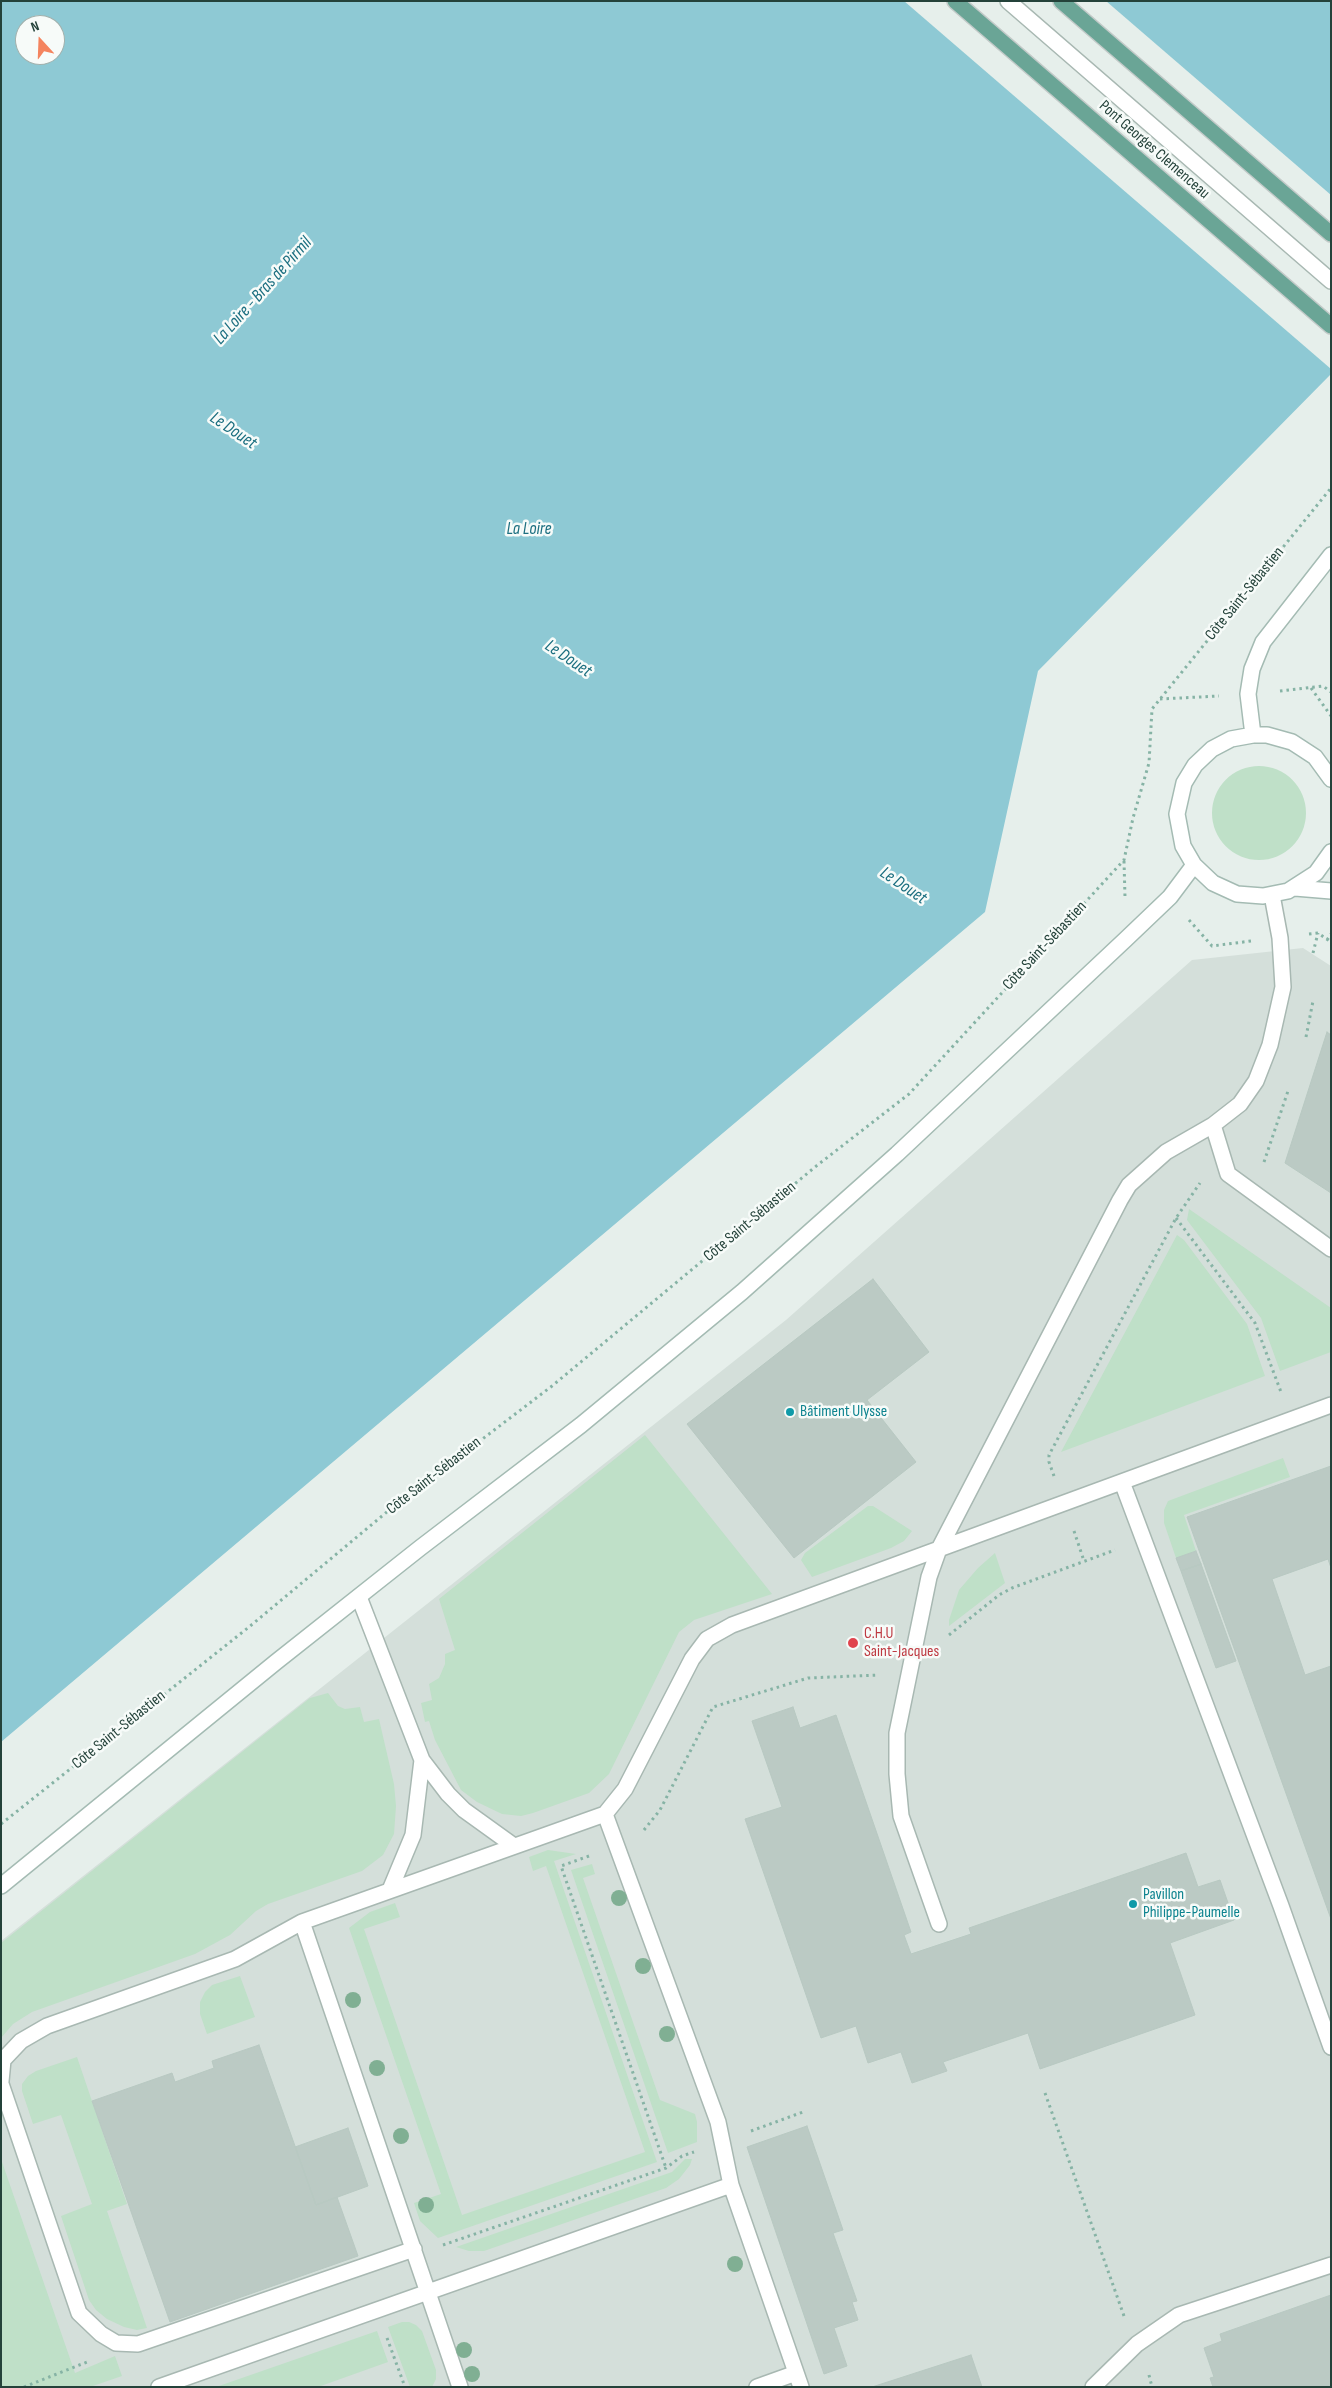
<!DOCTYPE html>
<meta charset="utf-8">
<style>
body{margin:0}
#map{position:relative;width:1332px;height:2388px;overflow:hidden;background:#e6efeb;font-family:"Sofia Sans Condensed",sans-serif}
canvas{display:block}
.frame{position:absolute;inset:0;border:2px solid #24423a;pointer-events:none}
.north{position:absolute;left:15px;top:15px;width:50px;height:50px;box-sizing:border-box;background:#f7fbf9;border:1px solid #a3b1ad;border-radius:50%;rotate:340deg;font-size:14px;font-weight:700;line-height:20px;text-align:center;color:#24423a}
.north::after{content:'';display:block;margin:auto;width:18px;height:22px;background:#f4845f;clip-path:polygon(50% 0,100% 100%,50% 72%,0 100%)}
</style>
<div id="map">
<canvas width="1332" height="2388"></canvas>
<div class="frame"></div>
<div class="north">N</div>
</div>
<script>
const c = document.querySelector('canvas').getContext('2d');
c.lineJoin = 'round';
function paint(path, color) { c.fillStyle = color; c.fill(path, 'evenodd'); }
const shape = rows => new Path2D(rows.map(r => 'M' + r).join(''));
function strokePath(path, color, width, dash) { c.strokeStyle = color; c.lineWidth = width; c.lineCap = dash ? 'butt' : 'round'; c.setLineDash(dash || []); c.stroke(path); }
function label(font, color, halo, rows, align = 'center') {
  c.font = font + ' "Sofia Sans Condensed",sans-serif'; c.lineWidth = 5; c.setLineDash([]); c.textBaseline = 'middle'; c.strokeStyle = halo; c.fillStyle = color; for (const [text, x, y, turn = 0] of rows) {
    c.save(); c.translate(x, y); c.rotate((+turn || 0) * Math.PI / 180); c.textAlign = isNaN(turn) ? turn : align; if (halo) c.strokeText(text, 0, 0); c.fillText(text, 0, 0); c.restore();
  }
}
paint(shape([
 [1303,948,1331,966,1331,2387,1,2387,1,1941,786,1320,1192,960]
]), '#d4dfda');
paint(shape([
 '1212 813a47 47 0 1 1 94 0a47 47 0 1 1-94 0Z',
 [1189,1209,1331,1308,1331,1352,1280,1371,1261,1318,1187,1220],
 [1177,1235,1184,1240,1247,1324,1265,1376,1061,1452],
 [645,1435,772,1594,694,1620,679,1632,609,1774,589,1793,533,1813,521,1816,502,1814,477,1802,461,1790,435,1740,429,1721,425,1722,421,1703,432,1700,429,1684,439,1678,445,1664,445,1654,455,1650,439,1599],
 [1283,1458,1290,1477,1184,1515,1196,1551,1176,1558,1164,1523,1164,1510,1168,1501],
 [868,1506,873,1506,912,1531,904,1541,891,1548,812,1577,801,1560,805,1553],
 [995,1553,1005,1583,949,1626,949,1620,959,1590,978,1568],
 [328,1693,338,1706,345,1709,360,1707,364,1722,379,1719,394,1784,396,1806,394,1834,383,1855,362,1871,268,1904,256,1911,230,1935,195,1954,32,2012,13,2024,1,2038,1,1943,310,1698],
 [548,1850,576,1854,554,1861,657,2162,438,2238,420,2221,414,2203,441,2194,349,1928,370,1912,395,1903,400,1917,364,1929,462,2215,645,2152,546,1866,533,1871,529,1857],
 [592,1864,595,1874,583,1878,660,2100,695,2114,697,2122,697,2142,668,2153,571,1870],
 [240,1976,255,2017,207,2034,200,2014,200,2002,205,1992,212,1985],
 [77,2057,127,2204,107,2211,147,2328,137,2330,124,2327,107,2319,96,2310,89,2300,61,2216,92,2204,61,2115,33,2124,22,2091,22,2084,28,2076,36,2071],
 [1,2159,75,2373,115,2356,122,2376,90,2387,1,2387],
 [685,2159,692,2159,690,2165,679,2179,666,2188,484,2251,469,2251,456,2247,672,2172],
 [402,2322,409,2322,416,2325,422,2331,436,2370,436,2379,432,2387,410,2387,388,2327],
 [377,2331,388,2362,318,2387,216,2387]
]), '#bfe0c8');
paint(shape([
 [1,1,1331,1,1331,374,1038,671,985,912,1,1742],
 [25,25,55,25,55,55,25,55]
]), '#8ec9d4');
paint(shape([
 [904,1,1106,1,1331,195,1331,369]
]), '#e6efeb');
const building = shape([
 [1327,1032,1331,1035,1331,1193,1285,1163,1327,1032],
 [873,1279,929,1352,867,1400,916,1462,794,1558,687,1424,873,1279],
 [1331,1466,1331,1568,1328,1559,1272,1579,1305,1675,1331,1666,1331,1919,1187,1517,1331,1466],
 [1196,1551,1201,1564,1181,1571,1176,1558,1196,1551],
 [1201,1564,1236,1661,1216,1668,1181,1571,1201,1564],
 [793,1707,800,1728,836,1715,911,1932,904,1935,911,1954,971,1934,969,1928,1186,1853,1198,1887,1220,1880,1234,1920,1170,1943,1195,2015,1040,2069,1028,2033,943,2062,947,2071,912,2083,901,2052,868,2063,856,2026,821,2038,745,1819,782,1807,752,1721,793,1707],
 [259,2045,316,2205,337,2197,358,2256,170,2322,92,2101,172,2073,175,2082,214,2068,212,2061,259,2045],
 [807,2126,843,2230,833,2233,857,2301,852,2302,858,2320,834,2328,847,2366,824,2374,747,2147,807,2126],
 [348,2128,368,2186,316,2205,295,2147,348,2128],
 [1331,2295,1331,2387,1213,2387,1210,2378,1214,2377,1204,2348,1222,2341,1220,2334,1331,2295],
 [971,2355,982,2387,872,2387,971,2355]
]);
paint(building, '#bbcac4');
strokePath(building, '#b8c9c2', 1);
const lane = shape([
 [1008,1,1331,281],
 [1213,1125,1240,1104,1256,1081,1270,1045,1283,987,1280,938,1272,895],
 [1122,1482,1281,1906,1331,2047],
 [359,1597,422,1760,448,1794,464,1810,514,1846],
 [605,1814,718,2122,731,2185,801,2387],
 [390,1890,413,1835,422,1760],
 [939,1924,901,1816,897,1774,897,1733,929,1577,939,1549,1120,1200,1129,1185,1166,1152,1213,1125,1228,1174,1331,1249],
 [1,2081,3,2060,21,2041,47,2026,235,1959,302,1922],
 [1,2084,79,2313,101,2334,116,2343,138,2344,414,2249],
 [159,2387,731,2185],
 [460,2387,302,1922,605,1814,625,1789,692,1659,707,1639,732,1625,1331,1405],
 [757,2387,796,2373],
 [1093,2387,1137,2344,1179,2315,1331,2265]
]);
const secondary = shape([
 [1253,735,1248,694,1252,669,1263,642,1331,555],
 [1331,779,1315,757,1292,742,1267,735,1253,735,1231,739,1212,749,1195,765,1184,783,1177,814,1183,846,1194,865,1213,883,1237,894,1263,896,1288,891,1316,873,1331,852],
 [1295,888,1331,891],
 [1,1886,276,1662,420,1548,581,1425,742,1292,897,1154,1126,939,1170,897,1194,865]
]);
const primary = shape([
 [955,1,1331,326],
 [1061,1,1331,234]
]);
strokePath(lane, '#a8b8b2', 18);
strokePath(secondary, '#a4bbb3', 18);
strokePath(primary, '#c2cac8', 18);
strokePath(shape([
 [1311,688,1331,716],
 [1280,691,1323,686,1331,692],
 [1160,699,1219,696],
 [1124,861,1125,897],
 [1189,920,1212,946,1251,941],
 [1309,934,1318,933,1331,942],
 [1327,940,1331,934],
 [1313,953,1318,933],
 [1306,1037,1313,1001],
 [1264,1162,1289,1088],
 [1176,1218,1255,1323,1281,1392],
 [1054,1476,1049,1462,1049,1455,1176,1218,1200,1183],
 [1074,1531,1084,1561],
 [949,1635,999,1595,1012,1588,1115,1550],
 [1,1824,249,1627,388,1511,552,1386,815,1167,909,1094,1124,860,1133,818,1149,763,1152,709,1331,488],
 [644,1830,660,1810,713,1707,808,1678,879,1675],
 [589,1856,561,1866,666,2168],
 [1045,2093,1124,2316],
 [751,2131,803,2112],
 [443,2245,666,2168,682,2156,694,2152],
 [387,2338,405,2387],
 [1149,2375,1152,2387],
 [24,2387,87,2362]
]), '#86b3a5', 3, [2.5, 4]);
strokePath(lane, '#fff', 15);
strokePath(secondary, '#fff', 15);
strokePath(primary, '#6aa596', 15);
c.fillStyle = '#80af93';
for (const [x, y] of [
 [619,1898],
 [643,1966],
 [353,2000],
 [667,2034],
 [377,2068],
 [401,2136],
 [426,2205],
 [735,2264],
 [464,2350],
 [472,2374]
]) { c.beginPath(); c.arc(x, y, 8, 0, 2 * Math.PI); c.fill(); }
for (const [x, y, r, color] of [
 [790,1412,5,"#0f9aa8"],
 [853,1643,6,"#e0444e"],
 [1133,1904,5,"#0f9aa8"]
]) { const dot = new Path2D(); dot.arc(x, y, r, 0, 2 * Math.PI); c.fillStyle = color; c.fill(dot); strokePath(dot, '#f7fbf9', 2); }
label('16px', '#24423a', '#f7fbf9', [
 ["Pont Georges Clemenceau",1154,150,41],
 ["Côte Saint-Sébastien",1245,594,-51],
 ["Côte Saint-Sébastien",1045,946,-47],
 ["Côte Saint-Sébastien",750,1222,-40],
 ["Côte Saint-Sébastien",434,1476,-38],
 ["Côte Saint-Sébastien",119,1730,-39]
]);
label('16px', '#0d838f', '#f7fbf9', [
 ["Bâtiment Ulysse",800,1412],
 ["Pavillon",1143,1895],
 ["Philippe-Paumelle",1143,1913]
], 'left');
label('16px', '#be3a42', '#f7fbf9', [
 ["C.H.U",864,1634],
 ["Saint-Jacques",864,1652]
], 'left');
label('italic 18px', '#1c6f80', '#f7fbf9', [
 ["La Loire - Bras de Pirmil",263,291,-48],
 ["Le Douet",233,431,34],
 ["La Loire",529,529],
 ["Le Douet",568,659,34],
 ["Le Douet",903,886,34]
]);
</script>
